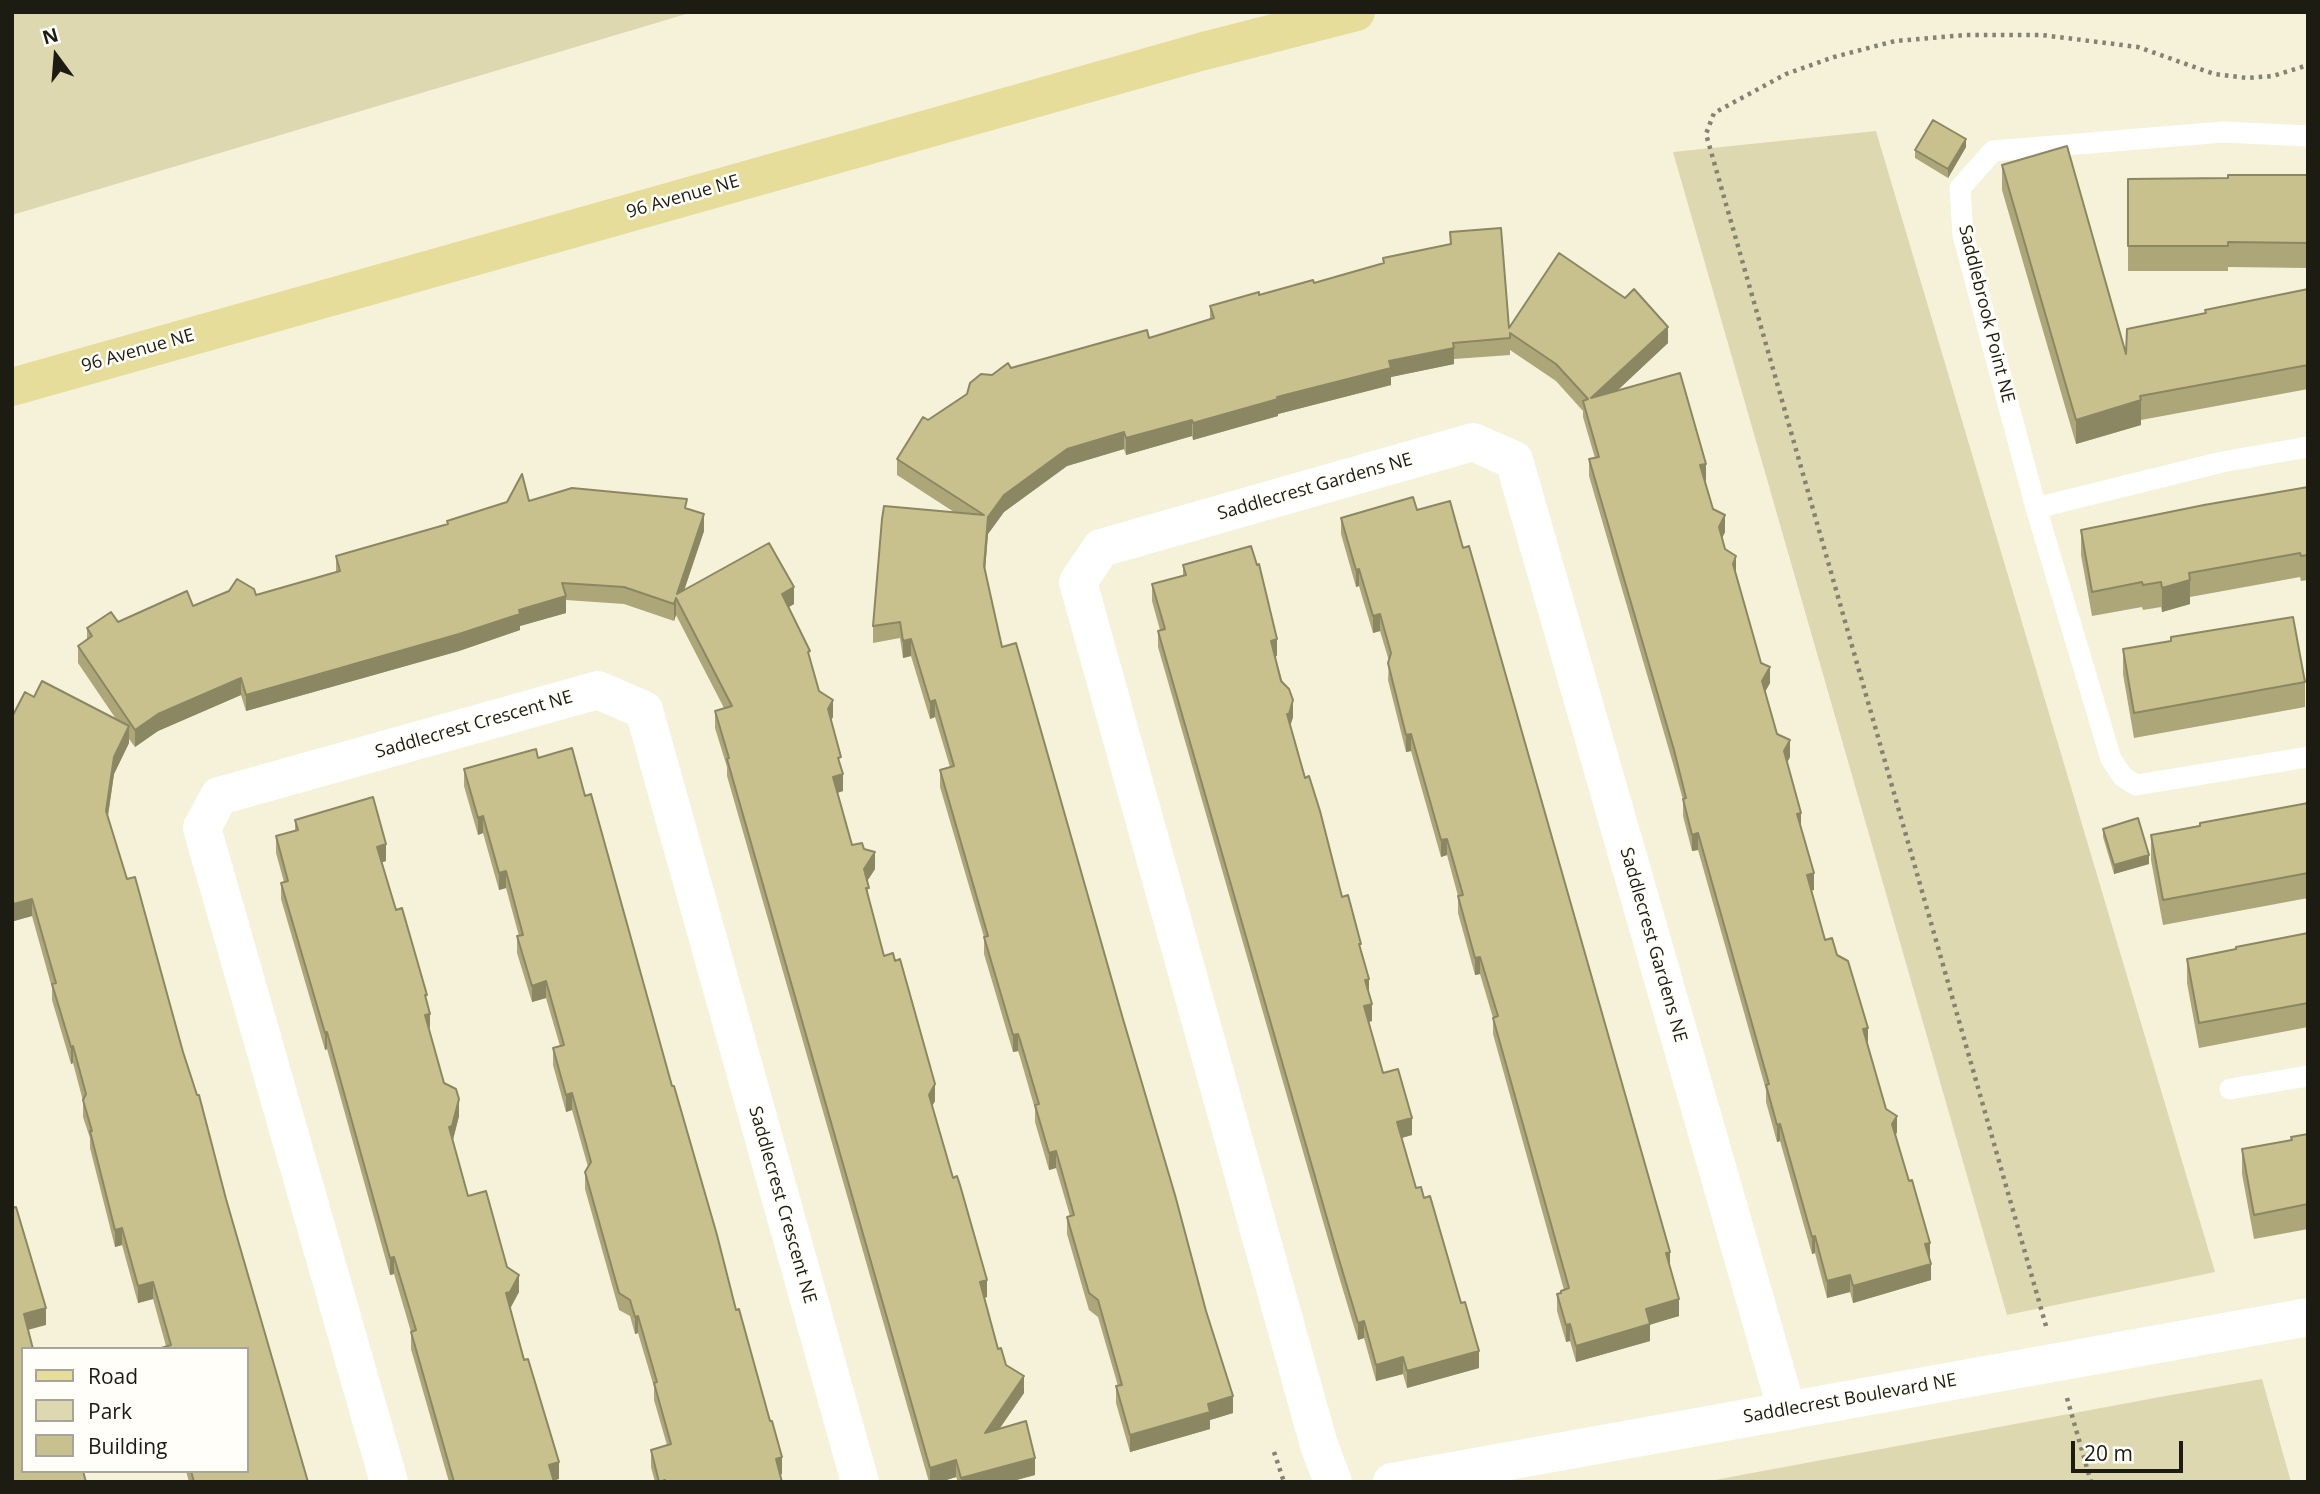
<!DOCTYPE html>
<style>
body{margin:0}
#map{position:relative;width:2320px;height:1494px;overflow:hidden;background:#f5f2d9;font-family:"Open Sans",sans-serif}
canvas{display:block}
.frame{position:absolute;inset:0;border:14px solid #1d1c13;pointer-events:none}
.legend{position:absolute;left:21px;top:1347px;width:228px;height:126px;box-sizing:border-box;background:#fffef9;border:2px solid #a5a49d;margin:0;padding:9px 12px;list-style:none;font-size:21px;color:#1d1c13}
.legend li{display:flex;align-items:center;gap:14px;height:35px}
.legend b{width:35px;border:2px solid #a5a49d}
.north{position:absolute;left:21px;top:21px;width:70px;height:70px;-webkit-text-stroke:5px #fffef9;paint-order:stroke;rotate:344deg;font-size:19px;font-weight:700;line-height:28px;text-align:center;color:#1d1c13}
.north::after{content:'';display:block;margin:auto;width:24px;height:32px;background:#1d1c13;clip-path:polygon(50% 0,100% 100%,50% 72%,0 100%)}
.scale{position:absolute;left:2071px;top:1441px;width:112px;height:32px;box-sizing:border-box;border:4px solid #1d1c13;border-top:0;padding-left:9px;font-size:21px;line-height:24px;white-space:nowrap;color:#1d1c13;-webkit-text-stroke:5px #fffef9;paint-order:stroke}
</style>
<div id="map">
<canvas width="2320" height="1494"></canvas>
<div class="frame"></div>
<ul class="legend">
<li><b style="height:9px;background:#e6dd9a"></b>Road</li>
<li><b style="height:19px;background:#ddd8af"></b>Park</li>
<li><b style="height:19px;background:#c8c18d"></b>Building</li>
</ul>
<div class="north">N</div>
<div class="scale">20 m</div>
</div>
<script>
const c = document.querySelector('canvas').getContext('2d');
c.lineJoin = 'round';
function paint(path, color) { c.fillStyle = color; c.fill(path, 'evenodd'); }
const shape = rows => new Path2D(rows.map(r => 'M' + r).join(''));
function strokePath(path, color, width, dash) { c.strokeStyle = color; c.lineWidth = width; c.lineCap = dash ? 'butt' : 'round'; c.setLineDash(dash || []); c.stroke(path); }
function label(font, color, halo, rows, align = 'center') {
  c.font = font + ' "Open Sans",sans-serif'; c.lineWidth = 5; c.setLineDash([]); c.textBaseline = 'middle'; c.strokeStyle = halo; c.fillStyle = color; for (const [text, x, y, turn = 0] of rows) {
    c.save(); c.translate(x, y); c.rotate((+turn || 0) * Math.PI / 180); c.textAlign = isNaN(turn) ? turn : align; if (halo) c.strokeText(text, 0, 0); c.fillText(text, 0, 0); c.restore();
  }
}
paint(shape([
 [12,12,693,12,12,215],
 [1876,131,2215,1272,2007,1315,1673,152],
 [2262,1379,2291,1482,1704,1482,2160,1397]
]), '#ddd8af');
strokePath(shape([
 [2046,1326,1706,134,1714,113,1786,74,1834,57,1895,41,1966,35,2042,35,2138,47,2214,74,2247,78,2273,76,2308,65],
 [2067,1398,2091,1482],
 [1274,1452,1284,1482]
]), '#848272', 4.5, [3.5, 5]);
strokePath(shape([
 [2308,136,2223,132,1993,151,1960,188,1963,235,2036,508,2111,759,2123,777,2136,785,2308,757],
 [2036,508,2222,462,2308,447],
 [2230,1089,2308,1076]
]), '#fff', 21);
strokePath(shape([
 [389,1482,202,828,219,796,598,690,644,710,860,1482],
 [1333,1482,1319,1445,1078,582,1101,548,1473,442,1514,460,1787,1411]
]), '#fff', 38);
strokePath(shape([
 [1392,1482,2308,1317]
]), '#fff', 38);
strokePath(shape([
 [12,387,1200,52,1356,12]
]), '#e6dd9a', 38);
paint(shape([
 [1966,147,1948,178,1915,158,1915,150],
 [2002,165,2126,354,2205,313,2308,289,2308,389,2141,420,2141,425,2076,444,2002,190],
 [2308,175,2308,268,2228,267,2228,271,2128,271,2128,179,2228,178],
 [1450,232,1509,328,1668,343,1617,391,1706,481,1705,481,1713,509,1725,532,1722,538,1725,549,1736,573,1736,575,1761,663,1770,683,1765,692,1777,734,1790,757,1787,763,1814,890,1811,890,1825,940,1837,955,1868,1045,1886,1109,1897,1132,1896,1135,1930,1260,1931,1280,1853,1303,1850,1292,1827,1298,1815,1253,1812,1254,1780,1141,1777,1142,1766,1102,1766,1090,1698,850,1692,851,1683,816,1683,800,1674,767,1589,476,1589,459,1595,458,1583,417,1583,411,1556,381,1510,350,1510,355,1454,359,1454,364,1391,377,1391,385,1278,414,1278,416,1193,440,1192,436,1126,455,1124,449,1067,466,1004,512,988,534,985,571,1002,647,1233,1413,1210,1420,1210,1429,1130,1452,1116,1403,1116,1386,1118,1386,1098,1317,1089,1310,1067,1234,1067,1217,1070,1216,1056,1168,1049,1170,1035,1122,1035,1109,1020,1057,1018,1051,1013,1052,984,954,984,937,940,787,940,770,950,767,935,717,930,719,911,656,903,658,900,638,873,643,873,626,954,512,897,475,897,459,928,420,967,394,992,375,1011,368,1149,338,1210,319,1210,306,1314,283,1383,264,1383,258,1450,244],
 [2308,487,2308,580,2301,581,2300,577,2190,597,2190,604,2162,612,2161,607,2143,610,2142,607,2092,616,2081,555,2081,530],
 [529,501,687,509,704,531,684,591,794,604,789,607,810,660,819,691,833,717,831,720,841,770,843,791,837,793,852,845,864,849,875,869,867,881,869,901,884,956,935,1101,932,1106,987,1297,984,1298,998,1349,1006,1365,1024,1393,999,1429,1035,1475,1009,1482,958,1482,956,1477,940,1482,929,1482,727,776,727,767,715,728,715,711,724,708,676,615,674,621,624,604,566,600,566,613,520,626,520,630,459,651,246,711,241,695,158,731,135,747,129,739,129,743,114,774,108,816,127,879,183,1052,308,1482,189,1482,186,1471,247,1471,166,1346,153,1299,138,1303,122,1245,115,1247,90,1148,90,1138,83,1117,83,1101,73,1063,71,1064,52,1000,52,988,32,916,14,921,12,916,12,717,34,697,116,719,78,663,78,646,87,640,87,628,193,606,256,595,336,572,336,556,447,524,447,521],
 [1417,510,1670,1268,1679,1316,1650,1324,1650,1341,1576,1362,1570,1341,1566,1342,1557,1311,1557,1294,1561,1293,1561,1291,1564,1290,1493,1034,1493,1018,1480,974,1475,975,1458,913,1458,896,1447,855,1441,857,1411,751,1406,752,1388,680,1389,661,1380,631,1373,633,1359,586,1356,587,1341,534,1341,518],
 [1183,565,1277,656,1275,656,1293,717,1290,726,1342,897,1361,951,1369,994,1372,1021,1369,1022,1383,1073,1412,1135,1402,1138,1416,1188,1479,1368,1407,1388,1403,1374,1376,1381,1364,1338,1358,1340,1337,1270,1158,647,1158,631,1160,630,1152,601,1152,584,1183,576],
 [2171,637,2305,682,2305,707,2134,738,2123,674,2123,649,2171,641],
 [538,758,585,796,736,1310,782,1474,780,1475,782,1482,655,1482,651,1467,651,1450,667,1445,654,1400,654,1387,638,1333,635,1334,630,1316,619,1310,585,1189,585,1172,588,1167,572,1110,566,1112,553,1065,553,1048,560,1046,546,998,532,1002,517,953,517,936,519,936,506,888,499,890,483,833,478,835,464,786,464,769],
 [2308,803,2308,898,2163,925,2151,860,2151,835],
 [295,820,386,861,382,862,396,910,427,1005,429,1030,444,1083,459,1116,453,1140,468,1196,507,1267,519,1292,510,1308,559,1479,553,1480,554,1482,449,1482,411,1349,411,1332,394,1274,390,1275,327,1049,325,1050,281,899,281,883,284,882,276,853,276,836,295,831],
 [2103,829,2149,864,2114,874,2103,837],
 [2308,933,2308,1027,2199,1048,2187,983,2187,959,2236,949,2236,947],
 [2308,1134,2308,1229,2254,1239,2242,1174,2242,1149,2291,1140]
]), '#aca679');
paint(shape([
 [1966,139,1966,147,1948,178,1948,169],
 [1668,327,1668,343,1591,415,1591,398],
 [1454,348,1454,364,1391,377,1391,385,1278,414,1278,416,1193,440,1193,423,1389,361],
 [2141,400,2141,425,2076,444,2076,420],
 [1192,420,1192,436,1126,455,1126,438],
 [1124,432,1124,449,1067,466,1004,512,988,534,984,583,984,566,988,517,1004,495,1067,449],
 [1706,464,1706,481,1700,482,1700,465],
 [704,514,704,531,679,605,677,594],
 [1725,515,1725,532,1719,544,1719,527],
 [1736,556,1736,573,1733,581,1733,564],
 [1359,569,1359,586,1356,587,1356,570],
 [2190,580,2190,604,2162,612,2162,588],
 [794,587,794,604,782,611,782,594],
 [566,596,566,613,520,626,520,630,459,651,246,711,246,695,519,610],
 [676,598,676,615,674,621,674,604],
 [1380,614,1380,631,1373,633,1373,616],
 [911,639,911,656,903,658,903,641],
 [1277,639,1277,656,1271,658,1271,641],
 [1770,667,1770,683,1762,697,1762,681],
 [241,678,241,695,158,731,135,747,135,730,158,714],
 [833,700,833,717,828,725,828,709],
 [935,700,935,717,930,719,930,702],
 [1293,700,1293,717,1289,730,1287,714],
 [129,726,129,743,114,774,106,828,106,811,114,757],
 [1411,734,1411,751,1406,752,1406,735],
 [1790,740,1790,757,1784,768,1784,751],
 [843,774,843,791,833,794,833,777],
 [1801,813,1801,829,1797,814],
 [483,816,483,833,478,835,478,818],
 [1698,833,1698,850,1692,851,1692,835],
 [1447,839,1447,855,1441,857,1441,840],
 [386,844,386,861,377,864,377,847],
 [875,852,875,869,864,886,864,869],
 [2149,855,2149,864,2114,874,2114,865],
 [506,871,506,888,499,890,499,873],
 [1814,873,1814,890,1807,892,1807,875],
 [32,899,32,916,14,921,14,904],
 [1480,957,1480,974,1475,975,1475,958],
 [1369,979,1369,996,1365,980],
 [546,981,546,998,532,1002,532,986],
 [1372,1004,1372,1021,1364,1023,1364,1006],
 [430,1014,430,1030,425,1015],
 [1868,1028,1868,1045,1863,1029],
 [327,1032,327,1049,325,1050,325,1033],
 [1018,1034,1018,1051,1013,1052,1013,1035],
 [73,1046,73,1063,71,1064,71,1047],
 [935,1084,935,1101,929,1112,929,1095],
 [572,1093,572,1110,566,1112,566,1095],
 [459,1099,459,1116,452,1143,449,1127],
 [1897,1116,1897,1132,1892,1141,1892,1124],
 [1412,1118,1412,1135,1397,1139,1397,1122],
 [1780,1124,1780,1141,1777,1142,1777,1125],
 [1056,1151,1056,1168,1049,1170,1049,1153],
 [122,1228,122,1245,115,1247,115,1230],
 [1815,1236,1815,1253,1812,1254,1812,1237],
 [1930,1243,1930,1260,1925,1244],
 [1670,1252,1670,1268,1666,1253],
 [394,1257,394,1274,390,1275,390,1258],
 [1931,1264,1931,1280,1853,1303,1853,1286],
 [519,1275,519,1292,510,1309,506,1293],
 [1850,1275,1850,1292,1827,1298,1827,1281],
 [987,1280,987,1297,980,1299,980,1282],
 [153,1282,153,1299,138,1303,138,1286],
 [1679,1299,1679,1316,1646,1326,1646,1309],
 [46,1308,46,1325,24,1331,24,1314],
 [638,1316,638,1333,635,1334,635,1317],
 [1364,1321,1364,1338,1358,1340,1358,1323],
 [1570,1324,1570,1341,1566,1342,1566,1325],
 [1650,1324,1650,1341,1576,1362,1576,1346],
 [1479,1351,1479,1368,1407,1388,1407,1371],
 [1403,1357,1403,1374,1376,1381,1376,1365],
 [1024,1376,1024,1393,985,1450,985,1433],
 [1233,1396,1233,1413,1210,1420,1210,1429,1130,1452,1130,1435,1208,1404],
 [782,1457,782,1474,776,1476,776,1459],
 [1035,1458,1035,1475,1009,1482,961,1482,961,1478],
 [956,1460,956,1477,940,1482,930,1482,930,1468],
 [559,1462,559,1479,549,1482,549,1465]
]), '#8c8763');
const building = shape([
 [1933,120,1966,139,1948,169,1915,150,1933,120],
 [2067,146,2126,354,2127,329,2206,313,2205,310,2308,289,2308,365,2140,396,2141,400,2076,420,2002,165,2067,146],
 [2228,175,2308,175,2308,243,2228,242,2228,246,2128,246,2128,179,2228,178,2228,175],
 [1501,228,1509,328,1559,253,1625,298,1634,289,1668,327,1591,398,1680,373,1706,464,1700,465,1713,509,1725,515,1719,527,1725,549,1736,556,1733,564,1761,663,1770,667,1762,681,1777,734,1790,740,1784,751,1801,813,1797,814,1814,873,1807,875,1825,940,1832,938,1837,955,1848,961,1868,1028,1863,1029,1886,1109,1897,1116,1892,1124,1909,1181,1912,1180,1930,1243,1925,1244,1931,1264,1853,1286,1850,1275,1827,1281,1815,1236,1812,1237,1780,1124,1777,1125,1766,1085,1769,1084,1698,833,1692,835,1683,799,1686,798,1674,750,1589,459,1599,457,1583,401,1588,399,1556,364,1510,333,1510,338,1453,343,1454,348,1389,361,1391,368,1277,397,1278,399,1193,423,1192,420,1126,438,1124,432,1067,449,1004,495,988,517,984,566,1002,647,1016,643,1123,1019,1175,1195,1206,1311,1233,1396,1208,1404,1210,1412,1130,1435,1116,1386,1122,1385,1098,1300,1089,1293,1067,1217,1074,1215,1056,1151,1049,1153,1035,1105,1039,1104,1020,1040,1018,1034,1013,1035,984,937,988,936,940,770,954,766,935,700,930,702,911,639,903,641,900,622,873,626,882,519,884,506,984,515,897,459,923,417,928,420,967,394,970,383,981,374,992,375,1008,363,1011,368,1147,330,1149,338,1214,318,1210,306,1259,292,1259,295,1313,280,1314,283,1384,263,1383,258,1451,244,1450,232,1501,228],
 [522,474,529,501,572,488,687,499,685,508,704,514,677,594,769,543,794,587,782,594,810,651,808,652,819,691,833,700,828,709,841,757,838,758,843,774,833,777,852,845,862,843,864,849,875,852,864,869,869,888,866,888,884,956,893,953,895,961,900,959,935,1084,929,1095,953,1178,957,1176,960,1185,987,1280,980,1282,998,1349,1001,1348,1006,1365,1024,1376,985,1433,1026,1421,1035,1458,961,1478,956,1460,930,1468,727,759,729,758,715,711,732,706,676,598,674,604,624,587,562,583,566,596,519,610,520,614,459,634,246,695,241,678,158,714,135,730,78,646,92,636,87,628,111,612,118,622,187,591,193,606,229,591,237,579,254,589,256,595,340,571,336,556,448,524,447,521,507,502,522,474],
 [2308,487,2308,555,2301,556,2300,553,2189,573,2190,580,2162,588,2161,582,2143,585,2142,582,2092,592,2081,530,2204,505,2308,487],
 [1413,497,1417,510,1450,501,1463,548,1469,546,1670,1252,1666,1253,1679,1299,1646,1309,1650,1324,1576,1346,1570,1324,1566,1325,1557,1294,1561,1293,1561,1291,1569,1288,1493,1018,1498,1016,1480,957,1475,958,1458,896,1463,895,1447,839,1441,840,1411,734,1406,735,1388,663,1391,653,1380,614,1373,616,1359,569,1356,570,1341,518,1413,497],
 [1251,546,1257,565,1259,564,1277,639,1271,641,1281,681,1289,689,1293,700,1289,714,1287,714,1305,778,1309,776,1320,811,1342,897,1348,895,1361,944,1359,944,1369,979,1365,980,1372,1004,1364,1006,1383,1073,1398,1069,1412,1118,1397,1122,1416,1188,1421,1187,1424,1198,1430,1196,1461,1303,1465,1302,1479,1351,1407,1371,1403,1357,1376,1365,1364,1321,1358,1323,1337,1253,1158,631,1165,629,1152,584,1186,575,1183,565,1251,546],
 [2293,617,2305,682,2134,713,2123,649,2171,641,2171,637,2293,617],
 [42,681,129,726,114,757,106,811,127,879,135,877,183,1052,197,1095,199,1095,226,1199,308,1482,194,1482,191,1471,247,1471,247,1349,158,1349,171,1345,153,1282,138,1286,122,1228,115,1230,90,1131,92,1131,83,1100,86,1094,73,1046,71,1047,52,984,56,983,32,899,14,904,12,899,12,717,25,692,34,697,42,681],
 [572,748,585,796,591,794,672,1086,674,1086,717,1235,736,1310,739,1309,770,1421,772,1421,782,1457,776,1459,782,1482,666,1482,665,1480,659,1482,651,1450,671,1444,654,1383,657,1382,638,1316,635,1317,630,1300,619,1293,585,1172,591,1162,572,1093,566,1095,553,1048,564,1045,546,981,532,986,517,936,523,935,506,871,499,873,483,816,478,818,464,769,536,749,538,758,572,748],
 [373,797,386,844,377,847,396,910,402,908,427,995,425,995,430,1014,425,1015,444,1083,456,1089,459,1099,452,1126,449,1127,468,1196,486,1191,507,1267,519,1275,510,1292,506,1293,524,1360,528,1359,559,1462,549,1465,554,1482,454,1482,411,1332,416,1330,394,1257,390,1258,327,1032,325,1033,281,883,288,881,276,836,298,830,295,820,373,797],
 [2308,803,2308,873,2163,900,2151,835,2200,826,2200,823,2308,803],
 [2138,818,2149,855,2114,865,2103,829,2138,818],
 [2308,933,2308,1003,2199,1023,2187,959,2236,949,2236,947,2308,933],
 [2308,1134,2308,1204,2254,1215,2242,1149,2292,1140,2291,1137,2308,1134],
 [16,1207,46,1308,24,1314,33,1349,23,1349,23,1471,83,1471,86,1482,12,1482,12,1208,16,1207]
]);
paint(building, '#c8c18d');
strokePath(building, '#8c8763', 2);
label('18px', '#1d1c13', '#fffef9', [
 ["96 Avenue NE",683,197,-16],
 ["Saddlebrook Point NE",1986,314,76],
 ["96 Avenue NE",138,351,-16],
 ["Saddlecrest Gardens NE",1315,487,-16],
 ["Saddlecrest Crescent NE",474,725,-16],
 ["Saddlecrest Gardens NE",1653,945,74],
 ["Saddlecrest Crescent NE",782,1205,74],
 ["Saddlecrest Boulevard NE",1850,1399,-10]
]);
</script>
